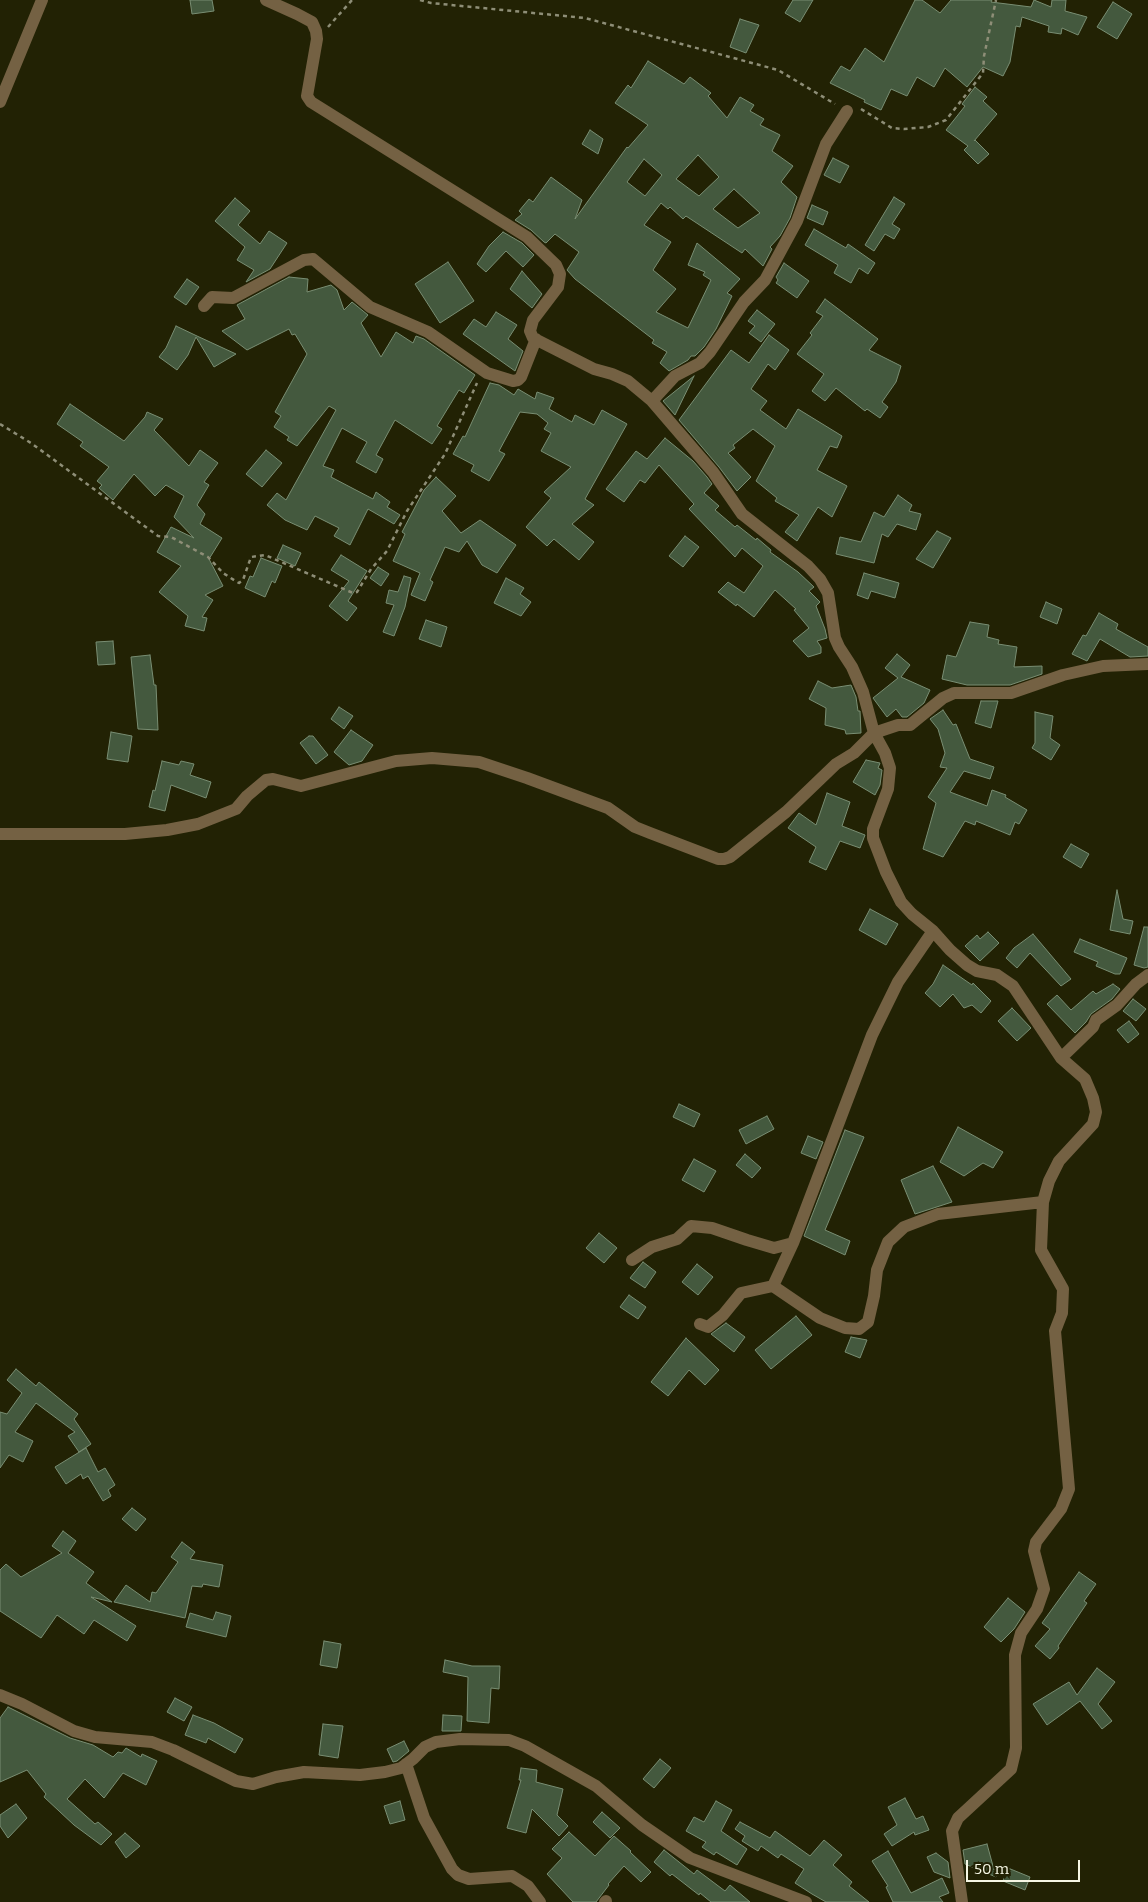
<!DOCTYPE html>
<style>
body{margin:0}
#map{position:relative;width:1148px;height:1902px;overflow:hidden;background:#222204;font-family:Bitter,serif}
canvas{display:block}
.scale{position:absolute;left:966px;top:1860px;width:114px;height:22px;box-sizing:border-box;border:2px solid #f6f7e5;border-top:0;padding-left:6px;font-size:15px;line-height:18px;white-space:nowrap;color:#f6f7e5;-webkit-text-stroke:4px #222204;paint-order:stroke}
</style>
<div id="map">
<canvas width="1148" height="1902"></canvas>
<div class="scale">50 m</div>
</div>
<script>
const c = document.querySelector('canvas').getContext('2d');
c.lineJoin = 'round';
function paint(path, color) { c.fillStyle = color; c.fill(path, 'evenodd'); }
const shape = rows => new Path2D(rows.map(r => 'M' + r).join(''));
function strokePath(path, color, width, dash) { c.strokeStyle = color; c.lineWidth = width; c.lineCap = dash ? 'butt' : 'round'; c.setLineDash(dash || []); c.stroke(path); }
const building = shape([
 [190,0,212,0,214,11,192,14,190,0],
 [793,0,813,0,800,22,785,13,793,0],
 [915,0,922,0,940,13,951,0,992,0,991,2,1031,7,1034,0,1051,7,1052,0,1066,0,1065,11,1087,17,1078,35,1062,28,1061,34,1048,32,1049,26,1022,17,1020,27,1016,26,1010,62,1003,76,983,67,967,87,945,68,934,87,917,77,907,96,891,89,881,110,864,102,865,100,830,83,841,66,850,71,865,48,884,62,915,0],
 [1113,2,1132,14,1117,39,1097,27,1113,2],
 [740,19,759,25,746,53,730,47,740,19],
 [648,61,684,84,690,77,711,93,708,96,727,118,740,97,754,105,750,111,764,119,760,125,780,135,772,151,793,166,781,182,797,197,790,218,780,236,770,247,772,249,763,266,745,249,742,253,686,216,683,219,670,207,668,209,661,203,644,225,671,242,653,270,676,289,656,312,688,328,711,280,703,275,705,272,688,265,697,243,740,279,727,293,732,296,716,329,704,347,695,356,691,356,688,360,669,371,660,363,667,352,652,343,654,340,575,279,567,270,579,252,555,234,546,243,544,242,531,230,515,220,522,214,519,211,529,199,533,202,551,177,582,200,575,219,627,147,628,148,648,125,615,103,628,85,631,88,648,61],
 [698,155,719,177,699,196,676,179,698,155],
 [644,159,662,175,645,196,627,182,644,159],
 [734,189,760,213,738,228,713,209,734,189],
 [975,87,987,97,983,101,997,114,974,141,975,140,989,154,978,164,964,150,968,146,946,130,965,106,962,104,975,87],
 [590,130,603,139,598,154,582,144,590,130],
 [833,158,849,166,840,183,824,175,833,158],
 [894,197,905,204,892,224,900,229,894,239,885,234,874,251,865,245,894,197],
 [235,198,250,211,238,225,260,244,269,231,287,243,270,269,246,282,254,270,237,260,245,247,215,221,235,198],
 [812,205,828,212,823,225,807,218,812,205],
 [814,229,846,248,848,244,875,263,868,274,859,268,851,283,834,273,838,265,805,245,814,229],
 [503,232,522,243,534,255,523,267,506,251,486,272,477,264,489,246,503,232],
 [448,262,474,301,440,323,415,284,448,262],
 [784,263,809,281,797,298,776,283,778,280,776,277,784,263],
 [522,271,542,294,532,308,510,289,522,271],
 [289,277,308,279,307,292,331,285,337,290,344,310,352,302,368,315,361,323,381,357,396,332,413,343,416,336,424,339,475,375,464,393,459,390,437,426,442,429,432,444,395,420,376,455,383,459,376,473,356,462,367,442,342,428,323,466,334,470,331,477,373,499,376,492,390,502,387,507,400,515,394,524,368,509,350,545,334,536,339,528,315,516,307,530,285,520,267,505,277,493,286,500,336,410,329,406,297,446,287,440,289,437,274,427,281,416,275,412,307,354,295,334,292,335,289,329,247,350,222,331,245,319,237,305,289,277],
 [187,279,199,287,186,305,174,297,187,279],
 [825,299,878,339,869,350,901,366,896,382,882,402,888,407,880,418,867,409,865,411,836,388,825,401,812,391,824,374,797,354,812,335,810,333,823,316,816,312,825,299],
 [757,310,775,324,761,342,749,333,755,326,748,321,757,310],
 [496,312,517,325,508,339,523,351,515,371,463,334,474,319,486,327,496,312],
 [176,326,197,336,236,354,214,367,196,337,188,355,177,370,159,357,166,348,176,326],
 [769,335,789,350,775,370,768,364,751,389,767,401,760,410,786,429,798,409,842,436,837,448,830,446,817,470,847,486,832,517,818,507,797,541,785,532,799,515,775,501,777,498,756,481,775,446,753,429,733,445,735,448,728,453,751,477,737,491,719,467,679,420,731,350,749,363,769,335],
 [694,376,675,415,663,401,694,376],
 [490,383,499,385,514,395,518,389,535,399,537,392,554,398,549,409,572,422,575,415,594,425,602,410,627,424,585,499,594,505,572,524,594,542,579,560,554,539,547,546,526,527,551,498,544,492,571,467,541,451,551,433,544,429,548,423,537,414,520,412,499,451,505,454,489,481,471,471,474,465,453,454,463,436,465,437,490,383],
 [70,404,124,441,145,417,147,412,163,419,154,430,189,466,200,450,218,463,204,482,209,485,197,505,205,514,200,524,222,538,209,559,223,586,205,595,213,600,202,617,207,618,204,631,185,626,188,616,159,592,181,566,157,552,171,527,194,538,174,517,184,496,166,485,155,496,134,474,113,500,99,488,102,485,97,481,109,467,80,446,83,442,57,424,70,404],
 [665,438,693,461,707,477,712,484,704,493,719,506,715,510,735,527,737,525,756,540,757,538,771,550,770,552,798,572,814,587,809,591,820,602,816,606,825,629,827,638,817,641,821,647,821,653,808,657,793,641,809,628,794,610,796,609,775,590,754,617,737,604,736,606,718,592,728,582,744,593,763,566,742,548,735,557,689,509,694,504,659,465,645,483,640,480,624,502,606,489,636,451,647,459,665,438],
 [266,450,282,463,262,487,246,474,266,450],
 [436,477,456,496,442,511,461,533,480,520,516,545,497,573,482,565,467,541,459,552,445,547,430,580,433,582,425,601,411,595,420,573,393,561,405,534,402,532,424,490,436,477],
 [898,495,912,505,909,511,921,514,916,530,897,524,888,537,882,534,874,563,836,554,840,537,861,542,874,512,884,517,898,495],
 [937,531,951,538,933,568,916,559,937,531],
 [685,536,699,547,683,567,669,556,685,536],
 [283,545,301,553,295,566,277,558,283,545],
 [341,555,367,571,348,601,357,608,347,621,329,606,349,581,331,570,341,555],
 [261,558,282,566,275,583,272,581,265,597,245,588,250,576,253,577,261,558],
 [378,567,389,574,381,586,370,578,378,567],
 [864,573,899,583,895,598,871,591,868,599,857,595,864,573],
 [404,576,411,578,405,607,394,636,383,632,394,605,386,603,389,590,398,592,404,576],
 [506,578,524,588,520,594,531,602,521,616,494,603,506,578],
 [1046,602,1062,609,1057,624,1040,617,1046,602],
 [1099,613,1118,624,1116,629,1148,647,1148,656,1130,657,1100,639,1087,661,1072,654,1083,635,1086,636,1099,613],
 [426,620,447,627,441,647,419,639,426,620],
 [970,622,989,625,987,637,999,640,998,644,1017,647,1014,667,1042,666,1042,674,1010,685,967,685,942,679,947,655,956,657,970,622],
 [113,641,115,664,98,665,96,642,113,641],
 [897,654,910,665,901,677,930,690,924,703,907,717,902,717,896,709,887,717,873,698,898,678,885,668,897,654],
 [150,655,154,685,156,685,158,730,138,729,131,657,150,655],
 [818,681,832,688,851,685,856,697,858,711,860,711,861,733,846,734,845,730,825,725,826,708,809,699,818,681],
 [981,701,998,701,991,728,975,723,981,701],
 [339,707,353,716,344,729,331,719,339,707],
 [943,710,953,725,956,724,970,759,994,767,990,779,964,771,950,792,987,806,992,790,1006,795,1005,797,1027,810,1019,824,1015,822,1010,835,976,821,975,825,965,821,943,857,923,849,936,803,928,797,947,768,940,767,945,753,938,729,930,719,943,710],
 [1035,712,1053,716,1050,738,1060,745,1051,760,1032,748,1035,743,1035,712],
 [351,730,373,745,362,761,349,765,334,752,351,730],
 [111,732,132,736,128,762,107,759,111,732],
 [309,736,313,736,328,755,316,764,300,743,309,736],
 [866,760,880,763,878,768,882,770,880,785,875,795,853,782,866,760],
 [162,761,179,765,181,761,194,764,190,775,211,782,206,798,171,785,165,811,149,807,153,790,155,791,162,761],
 [827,793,850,802,842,826,865,835,860,848,840,841,826,870,809,862,816,847,788,828,799,813,816,825,827,793],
 [1071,844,1089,854,1081,868,1063,857,1071,844],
 [1117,890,1123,919,1133,921,1130,934,1110,930,1117,890],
 [870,909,898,924,886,945,859,930,870,909],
 [1144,927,1148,927,1148,967,1144,968,1134,965,1144,927],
 [988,932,999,943,980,961,965,946,977,935,980,939,988,932],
 [1033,934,1071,979,1061,986,1030,953,1017,968,1006,958,1014,948,1033,934],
 [1080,939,1127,958,1120,974,1115,974,1096,966,1098,962,1074,952,1080,939],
 [943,965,972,985,973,983,991,1001,981,1013,972,1005,964,1008,953,994,940,1007,925,993,933,984,943,965],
 [1113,984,1120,989,1112,999,1091,1014,1086,1022,1075,1033,1047,1004,1057,995,1071,1010,1093,991,1096,994,1113,984],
 [1133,999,1146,1009,1136,1021,1123,1011,1133,999],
 [1012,1008,1031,1028,1017,1041,998,1021,1012,1008],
 [1129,1021,1139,1034,1128,1043,1117,1030,1129,1021],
 [679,1104,700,1114,694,1127,673,1117,679,1104],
 [767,1116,774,1129,746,1144,739,1130,767,1116],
 [958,1127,1003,1152,993,1168,983,1163,964,1176,940,1162,958,1127],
 [845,1130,864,1137,825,1230,850,1241,845,1255,804,1236,845,1130],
 [808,1136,823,1142,816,1159,801,1153,808,1136],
 [745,1154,761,1168,752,1178,736,1165,745,1154],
 [694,1159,716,1171,704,1192,682,1180,694,1159],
 [933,1166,952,1202,915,1214,901,1180,933,1166],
 [599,1233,617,1248,604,1263,586,1248,599,1233],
 [643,1262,656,1272,645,1288,630,1278,643,1262],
 [697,1264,713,1277,698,1295,682,1282,697,1264],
 [629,1295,646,1307,638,1319,620,1307,629,1295],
 [796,1316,812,1335,771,1369,755,1350,796,1316],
 [726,1323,745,1337,734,1352,711,1334,726,1323],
 [851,1337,867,1340,860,1358,845,1352,851,1337],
 [686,1338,719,1370,705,1385,689,1370,668,1396,651,1382,686,1338],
 [16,1369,36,1386,39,1382,78,1414,74,1419,91,1444,79,1452,68,1436,75,1432,36,1403,15,1432,33,1441,23,1462,9,1455,0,1468,0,1412,7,1414,22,1393,7,1380,16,1369],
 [86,1448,98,1472,105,1468,115,1485,108,1490,111,1496,103,1501,88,1476,83,1479,81,1474,66,1484,55,1467,86,1448],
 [132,1508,146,1519,136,1531,122,1519,132,1508],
 [63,1531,76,1541,68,1553,94,1572,86,1583,112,1602,91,1597,136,1626,127,1641,94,1620,84,1634,57,1615,41,1638,0,1611,0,1570,6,1564,21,1577,62,1553,52,1546,63,1531],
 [182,1542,195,1552,190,1559,223,1565,219,1587,203,1584,202,1587,192,1586,185,1618,114,1602,126,1585,150,1602,152,1592,156,1593,178,1562,171,1557,182,1542],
 [1079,1572,1096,1584,1084,1601,1087,1603,1058,1646,1059,1648,1050,1659,1035,1646,1050,1629,1042,1623,1079,1572],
 [1008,1598,1025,1612,1014,1629,1001,1642,984,1627,1008,1598],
 [216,1612,231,1616,226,1637,186,1627,190,1613,213,1620,216,1612],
 [324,1641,341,1644,337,1668,320,1665,324,1641],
 [445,1660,472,1666,500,1666,499,1689,491,1688,489,1723,467,1721,468,1677,443,1672,445,1660],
 [1097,1668,1115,1682,1098,1704,1112,1721,1102,1729,1080,1701,1047,1725,1033,1704,1069,1682,1077,1695,1097,1668],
 [175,1698,192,1707,184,1721,167,1712,175,1698],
 [8,1707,70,1738,93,1745,113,1757,118,1752,122,1753,126,1748,141,1757,142,1754,157,1761,146,1785,123,1773,104,1798,85,1779,67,1799,95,1824,98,1822,112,1834,101,1845,74,1825,44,1797,46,1794,27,1770,0,1782,0,1718,8,1707],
 [193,1715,214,1723,243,1739,235,1753,208,1738,206,1743,185,1735,193,1715],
 [443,1715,462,1716,461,1731,442,1731,443,1715],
 [323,1724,343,1726,338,1758,319,1755,323,1724],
 [404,1741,409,1751,397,1761,393,1762,387,1749,404,1741],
 [660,1759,671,1768,654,1788,643,1779,660,1759],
 [521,1768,537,1770,536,1782,563,1789,557,1815,568,1826,559,1836,532,1809,526,1833,507,1828,521,1780,519,1780,521,1768],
 [905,1798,916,1819,923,1816,929,1830,915,1835,914,1832,892,1846,884,1834,897,1825,888,1807,905,1798],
 [400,1801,405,1820,390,1824,384,1806,400,1801],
 [716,1801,732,1810,721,1831,747,1849,737,1865,716,1852,714,1855,702,1847,706,1842,686,1831,694,1817,704,1822,716,1801],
 [16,1804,27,1818,8,1838,0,1826,0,1815,16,1804],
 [602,1812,620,1828,610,1838,593,1822,602,1812],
 [740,1822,770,1838,775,1831,810,1856,824,1840,842,1855,833,1865,852,1882,849,1886,869,1902,826,1902,812,1894,795,1883,804,1869,781,1854,778,1858,761,1846,758,1851,742,1841,745,1836,735,1829,740,1822],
 [569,1832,595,1856,614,1836,631,1851,630,1852,651,1872,641,1882,624,1866,608,1884,609,1885,596,1902,573,1902,547,1874,562,1858,552,1849,569,1832],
 [125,1833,140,1846,126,1858,115,1842,125,1833],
 [987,1844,996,1877,965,1864,963,1850,987,1844],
 [664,1850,694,1874,697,1870,725,1891,730,1885,750,1902,711,1902,700,1893,699,1895,672,1874,670,1876,654,1862,664,1850],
 [888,1851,911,1893,942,1878,949,1893,939,1897,943,1902,893,1902,886,1887,888,1886,872,1861,888,1851],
 [936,1853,948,1862,950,1878,934,1872,927,1857,936,1853],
 [1008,1868,1030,1877,1025,1890,1003,1881,1008,1868]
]);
paint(building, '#44593e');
strokePath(building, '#798e73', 1);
strokePath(shape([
 [420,0,431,3,585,18,778,70,835,104],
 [328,27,352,0],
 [861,109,892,128,904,129,928,127,946,120,983,73,984,56,996,0],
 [0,424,31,443,158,536,171,537,208,557,223,573,237,582,239,583,243,580,251,557,265,555,353,593,357,592,371,569,387,551,407,511,445,454,477,383]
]), '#8e8e77', 2.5, [4, 4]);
strokePath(shape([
 [266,0,297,14,312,22,316,31,317,39,307,96,311,102,527,237,556,265,560,274,558,287,533,320,530,331,533,338,594,369,612,374,628,381,652,401,713,472,742,514,808,566,820,579,828,593,835,638,839,647,852,667,863,692,874,733,885,753,890,768,888,789,873,829,873,838,886,872,901,902,912,914,933,931,950,950,967,965,977,971,997,975,1013,986,1061,1058,1085,1079,1093,1098,1096,1112,1093,1124,1059,1161,1049,1181,1043,1202,1041,1250,1063,1289,1062,1313,1055,1331,1069,1489,1061,1509,1036,1542,1034,1551,1044,1589,1037,1609,1021,1633,1015,1655,1016,1748,1011,1769,958,1818,952,1831,962,1902],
 [0,102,42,0],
 [204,306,212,297,233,298,304,260,313,259,370,307,428,332,487,373,513,381,518,380,521,377,536,339],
 [652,401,675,376,700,363,710,352,744,302,765,280,797,221,826,144,847,111],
 [0,834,125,834,167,830,198,824,236,809,247,796,266,780,273,779,301,786,396,761,432,758,479,762,527,778,608,808,635,827,650,833,718,859,724,859,730,857,786,812,836,764,854,753,874,733,898,725,910,725,943,698,954,693,1011,693,1063,675,1103,666,1148,664],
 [1061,1058,1093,1027,1096,1020,1117,1005,1136,984,1148,975],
 [632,1260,652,1247,677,1239,691,1226,712,1228,747,1240,774,1248,793,1243],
 [773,1286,793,1243,872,1035,898,982,933,931],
 [700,1324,708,1327,723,1315,741,1293,773,1286,820,1318,845,1328,859,1329,868,1322,874,1296,877,1270,888,1242,904,1227,938,1214,1043,1202],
 [0,1695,22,1704,74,1731,95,1737,152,1742,173,1750,236,1781,253,1784,276,1777,304,1772,360,1775,385,1772,401,1768,413,1759,425,1747,436,1742,460,1739,509,1740,525,1746,596,1786,642,1825,690,1858,806,1902],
 [406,1764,424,1818,452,1869,458,1875,469,1879,512,1876,528,1886,540,1902],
 [605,1902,606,1901]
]), '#746143', 12);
</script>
